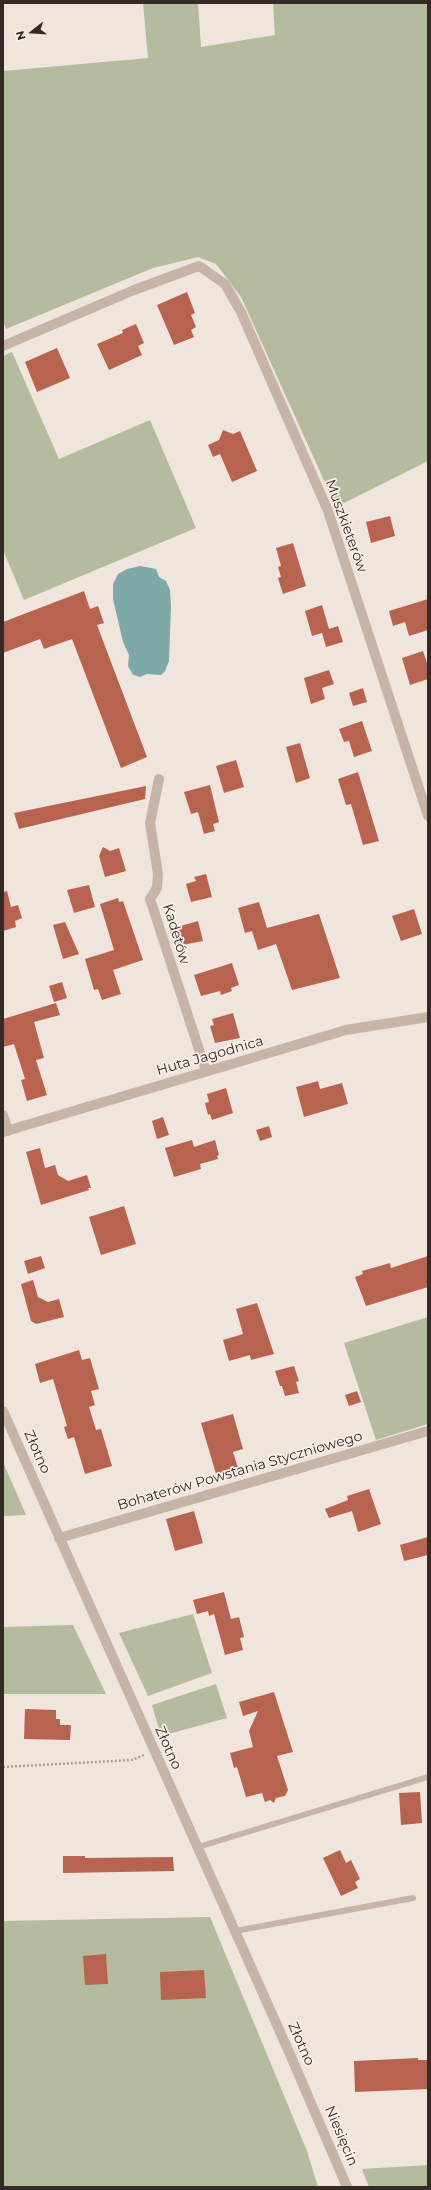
<!DOCTYPE html>
<meta charset="utf-8">
<style>
body{margin:0}
#map{position:relative;width:431px;height:2190px;overflow:hidden;background:#efe5dc;font-family:Montserrat,sans-serif}
canvas{display:block}
.frame{position:absolute;inset:0;border:4px solid #342b28;pointer-events:none}
.north{position:absolute;left:12px;top:12px;width:40px;height:40px;-webkit-text-stroke:3px #f7efe8;paint-order:stroke;rotate:253deg;font-size:11px;font-weight:700;line-height:16px;text-align:center;color:#342b28}
.north::after{content:'';display:block;margin:auto;width:14px;height:18px;background:#342b28;clip-path:polygon(50% 0,100% 100%,50% 72%,0 100%)}
</style>
<div id="map">
<canvas width="431" height="2190"></canvas>
<div class="frame"></div>
<div class="north">N</div>
</div>
<script>
const c = document.querySelector('canvas').getContext('2d');
c.lineJoin = 'round';
function paint(path, color) { c.fillStyle = color; c.fill(path, 'evenodd'); }
const shape = rows => new Path2D(rows.map(r => 'M' + r).join(''));
function strokePath(path, color, width, dash) { c.strokeStyle = color; c.lineWidth = width; c.lineCap = dash ? 'butt' : 'round'; c.setLineDash(dash || []); c.stroke(path); }
function label(font, color, halo, rows, align = 'center') {
  c.font = font + ' Montserrat,sans-serif'; c.lineWidth = 3.5; c.setLineDash([]); c.textBaseline = 'middle'; c.strokeStyle = halo; c.fillStyle = color; for (const [text, x, y, turn = 0] of rows) {
    c.save(); c.translate(x, y); c.rotate((+turn || 0) * Math.PI / 180); c.textAlign = isNaN(turn) ? turn : align; if (halo) c.strokeText(text, 0, 0); c.fillText(text, 0, 0); c.restore();
  }
}
paint(shape([
 [143,3,198,3,201,47,275,35,273,3,428,3,428,461,336,507,241,297,216,264,198,257,153,268,6,329,3,321,3,71,148,58],
 [12,352,59,459,150,420,196,528,24,600,3,550,3,356],
 [428,1317,428,1424,376,1440,344,1343],
 [3,1462,26,1515,3,1516],
 [193,1614,212,1673,148,1696,119,1633],
 [73,1625,106,1694,3,1694,3,1627],
 [216,1684,227,1718,161,1736,152,1705],
 [210,1917,307,2151,318,2187,3,2187,3,1921],
 [428,2165,428,2187,369,2187,362,2169]
]), '#b4bc9d');
paint(shape([
 [140,566,156,569,159,577,166,581,170,590,171,606,169,661,165,671,161,675,147,674,140,677,133,675,128,666,129,655,123,642,113,599,113,584,118,574,127,569]
]), '#7ea9a8');
paint(shape([
 [187,292,195,313,191,315,196,327,191,330,194,337,174,345,157,305],
 [136,324,144,343,138,346,142,355,109,370,97,344,123,333,122,330],
 [57,348,70,378,37,392,25,362],
 [223,430,233,434,240,431,257,471,232,482,220,454,213,457,208,445,219,440],
 [390,516,395,536,371,543,366,522],
 [293,543,306,586,283,594,278,578,281,577,278,567,281,566,276,548],
 [84,591,90,609,98,606,104,623,97,625,147,757,121,768,72,639,44,649,40,639,3,653,3,622],
 [428,599,428,630,409,636,405,622,393,626,389,611],
 [322,605,329,629,338,626,343,642,326,647,322,633,312,636,305,611],
 [423,651,428,666,428,679,410,685,402,658],
 [329,670,334,684,322,688,325,699,311,704,304,678],
 [363,688,367,702,353,706,349,693],
 [362,721,372,751,354,757,349,741,344,742,339,729],
 [300,743,310,778,296,783,286,747],
 [236,760,244,787,224,793,216,766],
 [358,772,379,841,363,845,351,804,346,805,338,779],
 [210,785,219,822,213,824,215,831,204,834,198,812,191,814,184,792],
 [146,786,145,799,19,829,14,813],
 [103,847,110,851,119,848,126,871,105,877,99,856],
 [206,874,212,897,191,902,186,884,196,881,194,877],
 [89,885,95,907,74,913,67,890],
 [7,891,11,907,18,905,22,918,15,921,16,927,3,931,3,892],
 [118,898,119,902,123,901,143,960,113,970,121,994,102,1000,98,989,94,990,85,959,114,950,100,904],
 [259,902,267,928,319,914,340,978,292,990,276,944,258,950,252,931,245,933,238,908],
 [414,909,422,934,401,941,392,916],
 [198,921,203,941,182,945,177,927],
 [65,922,79,954,63,959,53,925],
 [232,963,239,985,231,988,232,991,221,995,220,991,201,996,194,975],
 [62,982,67,998,54,1002,49,986],
 [56,1003,60,1015,34,1022,44,1058,36,1060,47,1095,27,1101,21,1080,25,1079,14,1044,3,1047,3,1019],
 [233,1013,240,1038,215,1043,210,1026,214,1025,212,1019],
 [318,1081,320,1089,342,1083,348,1104,304,1117,296,1087],
 [226,1088,233,1113,212,1120,210,1114,208,1115,205,1103,209,1102,207,1094],
 [163,1117,169,1135,157,1139,152,1121],
 [269,1126,272,1137,260,1141,256,1130],
 [192,1140,194,1147,215,1140,219,1155,217,1156,218,1159,200,1164,201,1169,174,1177,165,1148],
 [40,1148,45,1168,55,1165,58,1175,68,1181,87,1175,91,1188,88,1188,89,1190,41,1205,26,1152],
 [124,1206,136,1244,101,1255,89,1217],
 [41,1256,45,1268,28,1274,24,1261],
 [428,1256,428,1287,366,1306,355,1277,363,1274,362,1271,390,1263,391,1268],
 [33,1280,38,1297,48,1302,59,1299,64,1317,36,1324,31,1321,21,1284],
 [257,1303,274,1354,251,1360,250,1355,229,1361,223,1340,243,1334,236,1309],
 [79,1350,82,1360,90,1358,99,1389,91,1391,95,1405,89,1407,96,1430,101,1429,112,1466,85,1474,74,1437,68,1439,64,1427,67,1426,53,1379,40,1383,35,1364],
 [294,1366,299,1381,296,1382,299,1393,285,1396,282,1386,280,1386,275,1371],
 [357,1391,361,1402,349,1406,345,1395],
 [233,1414,243,1449,233,1452,238,1468,216,1474,201,1423],
 [369,1489,381,1524,358,1532,352,1511,329,1518,325,1509,348,1500,347,1496],
 [194,1511,203,1543,175,1551,166,1519],
 [428,1537,428,1555,404,1561,400,1545],
 [224,1592,231,1619,239,1617,244,1637,240,1638,243,1650,225,1655,214,1614,209,1616,208,1611,197,1614,193,1600],
 [274,1692,293,1752,277,1756,288,1790,285,1796,276,1798,274,1803,270,1800,265,1802,262,1793,246,1797,237,1767,234,1768,230,1753,253,1747,249,1731,258,1711,243,1716,239,1702],
 [25,1709,56,1710,56,1719,60,1719,60,1725,71,1725,70,1740,24,1739],
 [420,1792,422,1823,401,1825,399,1793],
 [340,1850,346,1863,351,1860,360,1879,355,1882,358,1888,341,1896,323,1858],
 [63,1856,85,1856,85,1858,173,1857,174,1871,63,1873],
 [106,1954,108,1984,85,1985,83,1956],
 [204,1970,206,1998,161,2000,160,1972],
 [418,2058,418,2060,428,2060,428,2089,355,2092,354,2061]
]), '#b86350');
strokePath(shape([
 [3,1767,132,1760,144,1755]
]), '#b19e94', 2.5, [2, 2]);
strokePath(shape([
 [198,1847,428,1777],
 [235,1931,413,1898]
]), '#c6b4a9', 6);
strokePath(shape([
 [3,346,134,290,199,266,225,284,241,312,328,511,428,816],
 [159,779,150,823,158,874,157,888,150,899,206,1071],
 [3,1115,8,1131],
 [3,1132,346,1030,428,1017],
 [59,1538,428,1431]
]), '#c6b4a9', 10);
strokePath(shape([
 [3,1411,289,2052,347,2187]
]), '#c6b4a9', 10);
label('14px', '#342b28', '#f7efe8', [
 ["Muszkieterów",346,526,70],
 ["Kadetów",176,934,73],
 ["Huta Jagodnica",210,1056,-16],
 ["Złotno",37,1452,66],
 ["Bohaterów Powstania Styczniowego",240,1471,-16],
 ["Złotno",168,1748,66],
 ["Złotno",301,2044,66],
 ["Niesięcin",341,2136,67]
]);
</script>
